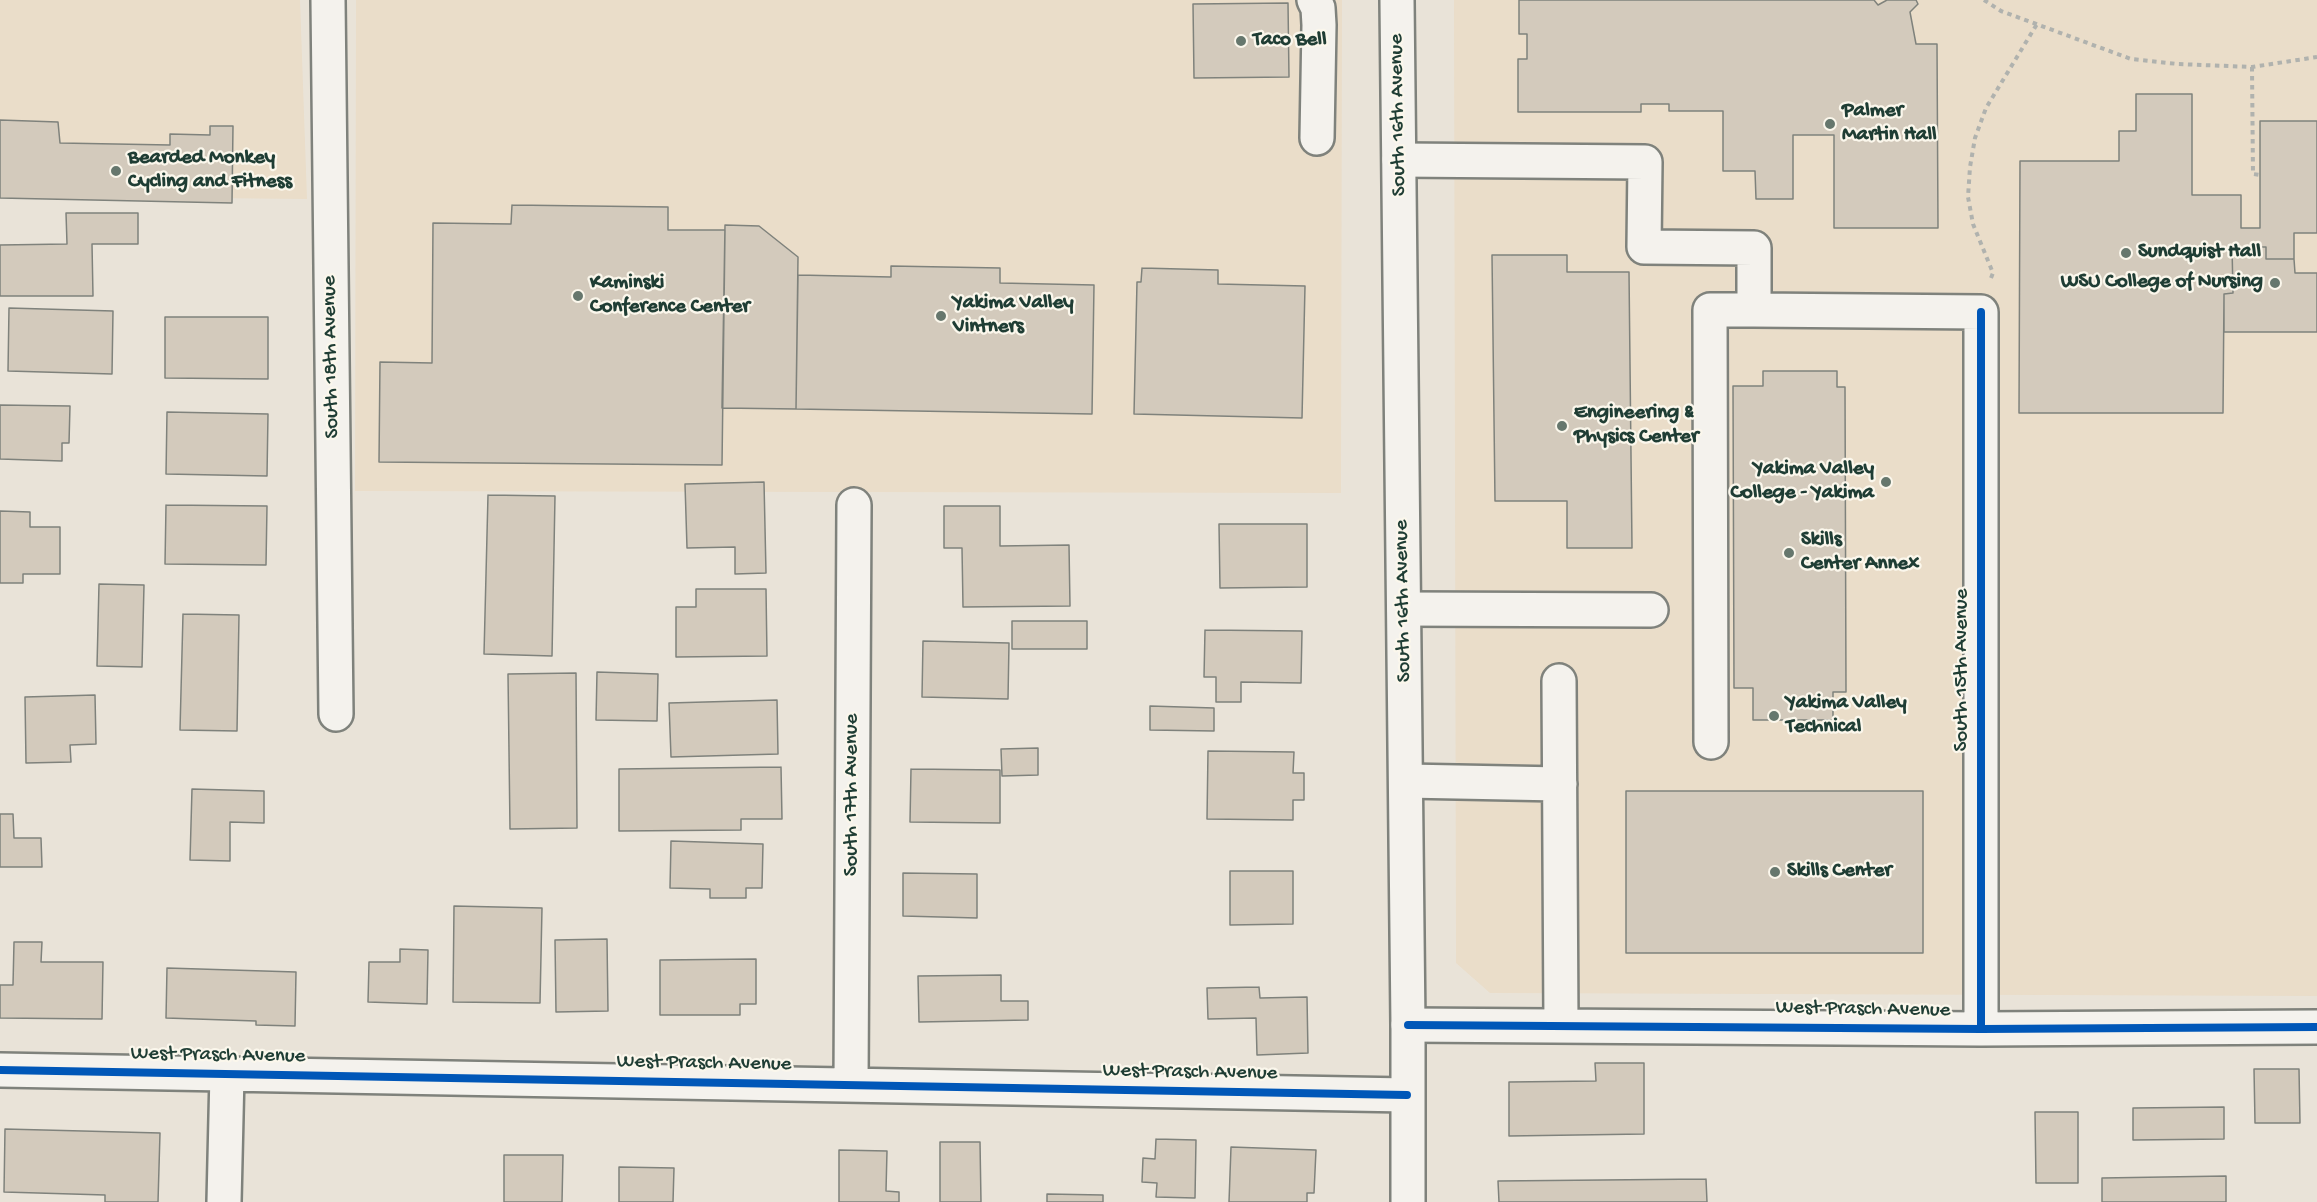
<!DOCTYPE html>
<style>
body{margin:0}
canvas{display:block;background:#e9e3d8}
</style>
<canvas width="2317" height="1202"></canvas>
<script>
const c = document.querySelector('canvas').getContext('2d');
c.lineJoin = 'round';
function paint(path, color) { c.fillStyle = color; c.fill(path, 'evenodd'); }
const shape = rows => new Path2D(rows.map(r => 'M' + r).join(''));
function strokePath(path, color, width, dash) { c.strokeStyle = color; c.lineWidth = width; c.lineCap = dash ? 'butt' : 'round'; c.setLineDash(dash || []); c.stroke(path); }
function label(font, color, halo, rows, align = 'center') {
  c.font = font + ' "Gochi Hand",sans-serif'; c.lineWidth = 4.5; c.setLineDash([]); c.textBaseline = 'middle'; c.strokeStyle = halo; c.fillStyle = color; for (const [text, x, y, turn = 0] of rows) {
    c.save(); c.translate(x, y); c.rotate((+turn || 0) * Math.PI / 180); c.textAlign = isNaN(turn) ? turn : align; if (halo) c.strokeText(text, 0, 0); c.fillText(text, 0, 0); c.restore();
  }
}
paint(shape([
 [0,0,300,0,307,199,0,196],
 [356,0,1342,0,1341,493,355,491],
 [1454,0,2317,0,2317,996,1490,993,1456,963]
]), '#eaddc9');
const building = shape([
 [1519,0,1874,0,1878,5,1887,0,1916,0,1918,4,1910,12,1916,44,1937,44,1938,228,1834,228,1834,135,1793,135,1793,199,1756,199,1755,171,1723,171,1723,111,1669,111,1669,104,1641,104,1641,112,1518,112,1518,59,1527,59,1527,34,1519,34,1519,0],
 [1288,3,1289,77,1194,78,1193,4,1288,3],
 [2136,94,2192,94,2192,195,2241,195,2241,228,2260,228,2260,121,2317,121,2317,233,2294,233,2294,259,2266,259,2266,247,2232,247,2233,293,2224,294,2223,413,2019,413,2020,161,2119,161,2119,131,2136,131,2136,94],
 [0,120,58,122,60,143,170,145,170,134,210,135,210,126,233,126,232,203,0,198,0,120],
 [512,205,668,207,668,230,725,230,722,465,379,462,380,362,432,363,433,223,511,224,512,205],
 [66,213,138,213,138,244,92,244,93,296,0,296,0,245,67,244,66,213],
 [725,225,759,226,798,257,796,409,722,408,725,225],
 [2232,247,2266,247,2266,259,2294,259,2295,273,2317,273,2317,332,2224,332,2224,294,2233,293,2232,247],
 [1492,255,1567,255,1567,272,1629,272,1632,548,1567,548,1567,501,1495,501,1492,255],
 [891,266,1000,268,1000,283,1094,285,1092,414,796,409,798,275,891,277,891,266],
 [1142,268,1218,270,1218,284,1305,286,1302,418,1134,414,1137,282,1141,282,1142,268],
 [9,308,113,311,112,374,8,371,9,308],
 [165,317,268,317,268,379,165,378,165,317],
 [1763,371,1837,371,1837,387,1845,387,1846,692,1833,692,1833,720,1753,720,1753,688,1734,688,1733,386,1763,386,1763,371],
 [0,405,70,406,69,443,62,443,62,461,0,459,0,405],
 [167,412,268,414,267,476,166,474,167,412],
 [764,482,766,573,735,574,735,547,687,548,685,484,764,482],
 [488,495,555,496,552,656,484,654,488,495],
 [166,505,267,506,266,565,165,564,166,505],
 [944,506,1000,506,1000,546,1069,545,1070,606,963,607,962,548,944,548,944,506],
 [0,511,30,512,30,527,60,527,60,574,23,574,23,583,0,583,0,511],
 [1219,524,1307,524,1307,587,1220,588,1219,524],
 [99,584,144,585,142,667,97,666,99,584],
 [696,589,766,589,767,656,676,657,676,607,696,607,696,589],
 [183,614,239,615,237,731,180,730,183,614],
 [1012,621,1087,621,1087,649,1012,649,1012,621],
 [1205,630,1302,631,1301,683,1241,682,1241,702,1216,702,1216,677,1204,677,1205,630],
 [923,641,1009,643,1008,699,922,697,923,641],
 [597,672,658,674,657,721,596,720,597,672],
 [576,673,577,828,510,829,508,674,576,673],
 [95,695,96,744,70,745,71,762,26,763,25,697,95,695],
 [777,700,778,754,671,757,669,703,777,700],
 [1150,706,1214,708,1214,731,1150,730,1150,706],
 [1038,748,1038,775,1002,776,1001,749,1038,748],
 [1208,751,1294,752,1293,773,1304,773,1304,800,1293,800,1293,820,1207,819,1208,751],
 [781,767,782,819,741,819,741,830,619,831,619,769,781,767],
 [911,769,1000,770,1000,823,910,822,911,769],
 [192,789,264,791,264,823,230,822,230,861,190,860,192,789],
 [1626,791,1923,791,1923,953,1626,953,1626,791],
 [0,814,13,814,14,838,41,838,42,867,0,867,0,814],
 [671,841,763,844,762,888,746,888,746,898,710,898,710,889,670,888,671,841],
 [1230,871,1293,871,1293,924,1230,925,1230,871],
 [903,873,977,874,977,918,903,916,903,873],
 [454,906,542,908,540,1003,453,1002,454,906],
 [607,939,608,1011,556,1012,555,940,607,939],
 [14,942,42,942,41,962,103,962,102,1019,0,1018,0,985,13,985,14,942],
 [400,949,428,950,427,1004,368,1002,369,962,400,962,400,949],
 [756,959,756,1004,740,1004,740,1015,660,1015,660,960,756,959],
 [167,968,296,972,295,1026,256,1025,256,1021,166,1018,167,968],
 [1001,975,1001,1001,1028,1001,1028,1020,919,1022,918,976,1001,975],
 [1259,987,1260,998,1307,997,1308,1053,1257,1055,1256,1018,1208,1019,1207,988,1259,987],
 [1595,1063,1644,1063,1644,1134,1509,1136,1509,1082,1596,1081,1595,1063],
 [2254,1069,2299,1069,2300,1123,2255,1123,2254,1069],
 [2224,1107,2224,1139,2133,1140,2133,1108,2224,1107],
 [2035,1112,2078,1112,2078,1183,2036,1183,2035,1112],
 [5,1129,160,1133,158,1202,105,1202,105,1195,4,1192,5,1129],
 [1156,1139,1196,1140,1195,1198,1156,1197,1157,1183,1142,1182,1143,1158,1155,1159,1156,1139],
 [940,1142,980,1142,981,1202,940,1202,940,1142],
 [1231,1147,1316,1150,1314,1193,1307,1193,1307,1202,1229,1202,1231,1147],
 [839,1150,887,1151,886,1191,899,1192,899,1202,839,1202,839,1150],
 [504,1155,563,1155,562,1202,504,1202,504,1155],
 [619,1167,674,1168,673,1202,619,1202,619,1167],
 [2226,1176,2226,1202,2102,1202,2102,1178,2226,1176],
 [1706,1179,1707,1202,1499,1202,1498,1181,1706,1179],
 [1047,1194,1103,1195,1103,1202,1047,1202,1047,1194]
]);
paint(building, '#d3cabc');
strokePath(building, '#7f827c', 1.5);
const minor = shape([
 [328,0,336,714],
 [1314,0,1318,8,1319,25,1317,138],
 [1399,160,1645,162,1644,247,1754,248,1754,310,1981,312,1981,1029],
 [1404,609,1651,610],
 [1559,681,1561,1025],
 [1711,742,1710,310,1754,310],
 [1406,781,1560,784],
 [1408,1025,1981,1029,2317,1027],
 [0,1070,1407,1095],
 [851,1084,854,505],
 [224,1202,227,1074]
]);
const major = shape([
 [1397,0,1408,1025,1408,1202]
]);
strokePath(minor, '#7f827c', 38);
strokePath(major, '#7f827c', 38);
strokePath(shape([
 [1984,0,2001,11,2131,59,2178,64,2252,67,2317,57],
 [2252,67,2253,174,2260,175],
 [1991,278,1993,273,1973,224,1968,197,1970,167,1975,138,1986,108,2037,24]
]), '#b0b2ae', 4, [4.5, 4.5]);
strokePath(minor, '#f4f2ed', 33);
strokePath(major, '#f4f2ed', 33);
strokePath(shape([
 [1981,312,1981,1029],
 [1408,1025,1981,1029,2317,1027],
 [0,1070,1407,1095]
]), '#0057b8', 8);
for (const [x, y, r, color] of [
 [1241,41,6,"#66776d"],
 [1830,124,6,"#66776d"],
 [116,171,6,"#66776d"],
 [2126,253,6,"#66776d"],
 [2275,283,6,"#66776d"],
 [578,296,6,"#66776d"],
 [941,316,6,"#66776d"],
 [1562,426,6,"#66776d"],
 [1886,482,6,"#66776d"],
 [1789,553,6,"#66776d"],
 [1774,716,6,"#66776d"],
 [1775,872,6,"#66776d"]
]) { const dot = new Path2D(); dot.arc(x, y, r, 0, 2 * Math.PI); c.fillStyle = color; c.fill(dot); strokePath(dot, '#fbf7ec', 2); }
label('bold 21px', '#1f3d34', '#fbf7ec', [
 ["Taco Bell",1253,41],
 ["Palmer",1842,112],
 ["Martin Hall",1842,136],
 ["Bearded Monkey",128,159],
 ["Cycling and Fitness",128,183],
 ["Sundquist Hall",2138,253],
 ["WSU College of Nursing",2263,283,"right"],
 ["Kaminski",590,284],
 ["Conference Center",590,308],
 ["Yakima Valley",953,304],
 ["Vintners",953,328],
 ["Engineering &",1574,414],
 ["Physics Center",1574,438],
 ["Yakima Valley",1874,470,"right"],
 ["College - Yakima",1874,494,"right"],
 ["Skills",1801,541],
 ["Center Annex",1801,565],
 ["Yakima Valley",1786,704],
 ["Technical",1786,728],
 ["Skills Center",1787,872]
], 'left');
label('21px', '#1f3d34', '#fbf7ec', [
 ["South 16th Avenue",1399,115,-91],
 ["South 18th Avenue",332,357,-91],
 ["South 16th Avenue",1404,601,-91],
 ["South 15th Avenue",1963,670,-90],
 ["South 17th Avenue",853,795,-90],
 ["West Prasch Avenue",1863,1010,1],
 ["West Prasch Avenue",218,1056,1],
 ["West Prasch Avenue",704,1064,1],
 ["West Prasch Avenue",1190,1073,1]
]);
</script>
